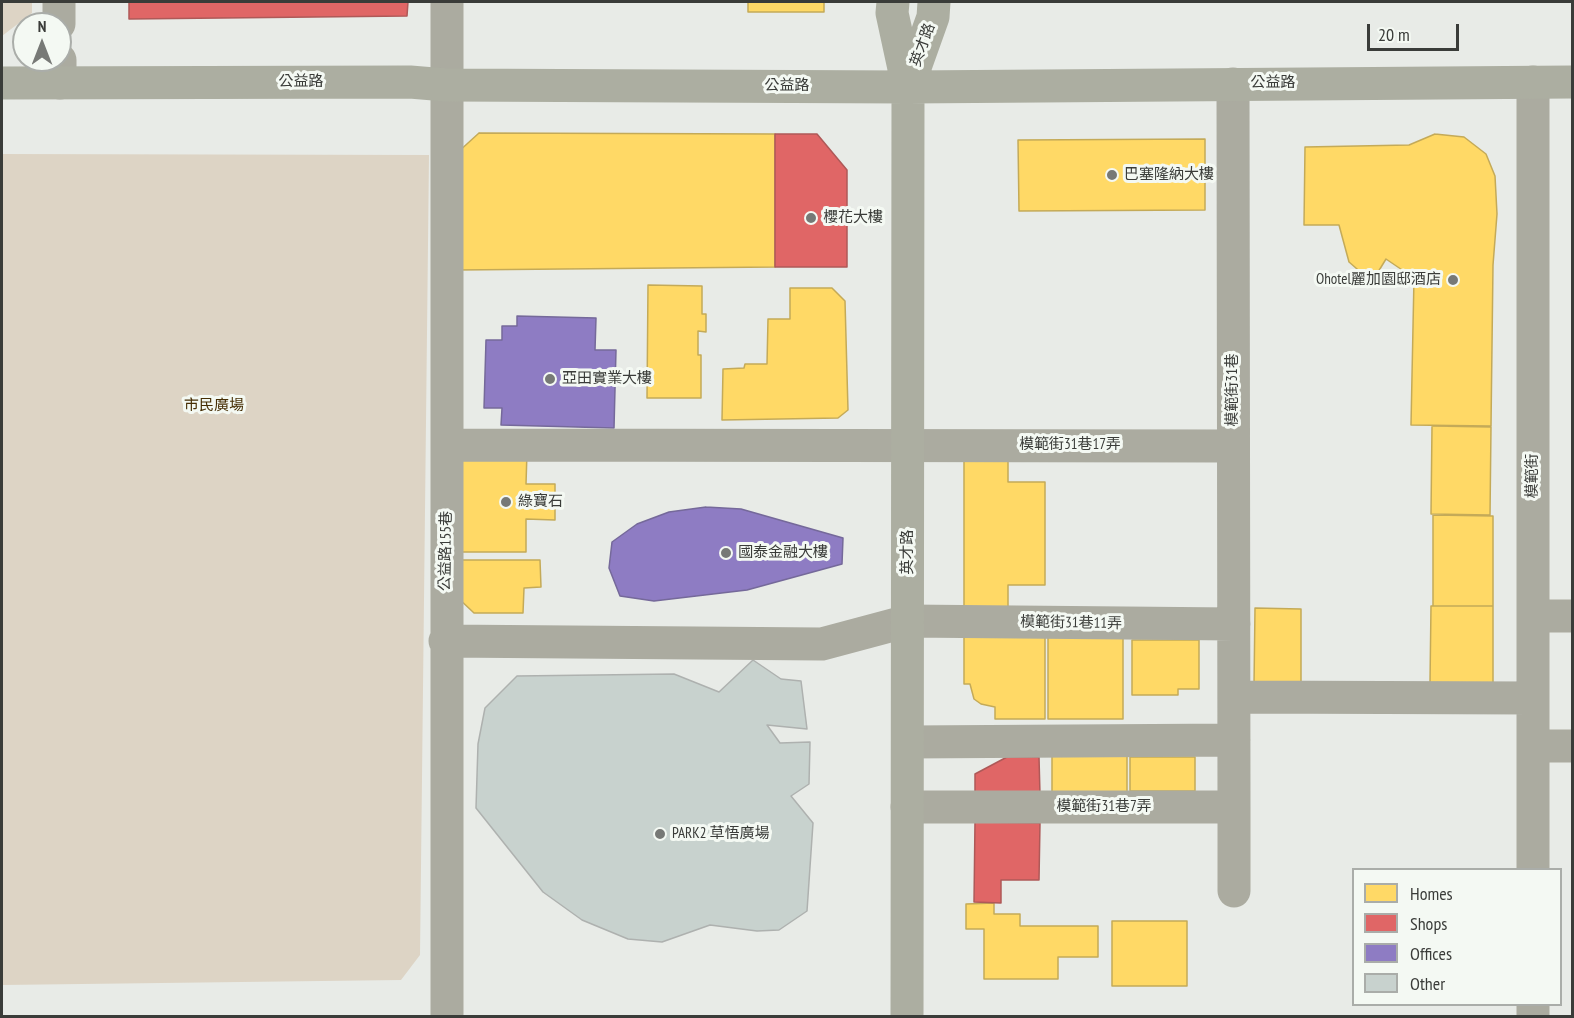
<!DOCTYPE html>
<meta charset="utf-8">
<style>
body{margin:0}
#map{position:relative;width:1574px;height:1018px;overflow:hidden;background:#e8ebe7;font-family:"PT Sans Narrow",sans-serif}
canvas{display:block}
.frame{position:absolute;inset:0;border:3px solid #3a3c39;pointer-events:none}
.legend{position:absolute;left:1352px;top:868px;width:210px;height:138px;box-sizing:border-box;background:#f4f9f3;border:2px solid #aaada9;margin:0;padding:8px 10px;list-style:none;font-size:18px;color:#3a3c39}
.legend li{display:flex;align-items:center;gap:12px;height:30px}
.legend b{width:30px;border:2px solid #aaada9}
.north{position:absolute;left:12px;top:12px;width:60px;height:60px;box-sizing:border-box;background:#f4f9f3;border:2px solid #aaada9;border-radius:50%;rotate:0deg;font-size:16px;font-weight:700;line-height:24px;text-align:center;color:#3a3c39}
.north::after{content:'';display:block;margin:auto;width:21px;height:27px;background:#777976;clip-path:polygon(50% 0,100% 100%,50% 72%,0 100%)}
.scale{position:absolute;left:1367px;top:24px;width:92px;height:27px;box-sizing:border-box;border:3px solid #3a3c39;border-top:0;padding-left:8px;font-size:18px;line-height:21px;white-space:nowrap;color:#3a3c39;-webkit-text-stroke:4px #f4f9f3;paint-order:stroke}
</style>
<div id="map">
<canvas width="1574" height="1018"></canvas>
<div class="frame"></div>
<ul class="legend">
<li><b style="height:16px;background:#ffd966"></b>Homes</li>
<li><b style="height:16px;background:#e06666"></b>Shops</li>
<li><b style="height:16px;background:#8e7cc3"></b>Offices</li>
<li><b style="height:16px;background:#c8d2ce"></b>Other</li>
</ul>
<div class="north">N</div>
<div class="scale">20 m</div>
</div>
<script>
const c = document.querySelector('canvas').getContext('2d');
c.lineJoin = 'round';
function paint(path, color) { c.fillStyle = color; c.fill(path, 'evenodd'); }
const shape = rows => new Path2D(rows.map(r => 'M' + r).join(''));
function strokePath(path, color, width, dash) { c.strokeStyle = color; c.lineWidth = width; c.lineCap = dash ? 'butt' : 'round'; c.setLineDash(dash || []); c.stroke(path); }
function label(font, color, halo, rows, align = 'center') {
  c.font = font + ' "PT Sans Narrow","Noto Sans TC",sans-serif'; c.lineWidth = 6; c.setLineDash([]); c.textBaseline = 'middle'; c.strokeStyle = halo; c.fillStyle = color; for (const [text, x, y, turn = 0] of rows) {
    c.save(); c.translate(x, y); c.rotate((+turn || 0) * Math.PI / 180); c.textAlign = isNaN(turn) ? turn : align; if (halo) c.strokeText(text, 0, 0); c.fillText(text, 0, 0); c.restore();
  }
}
paint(shape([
 [2,2,32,2,32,13,2,36],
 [2,154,429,155,420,955,401,980,2,985]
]), '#ddd4c5');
const homes = shape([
 [748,2,824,2,824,12,748,12,748,2],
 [479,133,775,134,775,267,457,270,457,153,479,133],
 [1435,134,1464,137,1486,154,1495,176,1497,214,1493,265,1491,426,1411,425,1414,278,1386,259,1372,282,1349,262,1339,225,1304,225,1305,147,1409,145,1435,134],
 [1205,139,1205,210,1019,211,1018,140,1205,139],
 [648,285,702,286,702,314,706,314,706,332,698,331,698,355,701,355,701,398,647,398,648,285],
 [790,288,832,288,845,301,848,410,838,418,722,420,723,369,744,368,745,364,767,364,768,319,790,319,790,288],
 [1432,426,1491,427,1490,515,1431,514,1432,426],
 [458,452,527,452,526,484,555,484,555,520,526,519,526,552,457,552,458,452],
 [964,458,1008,458,1008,482,1045,482,1045,585,1008,585,1008,612,964,612,964,458],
 [1433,515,1493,516,1493,606,1433,606,1433,515],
 [456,560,540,560,541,587,524,588,523,613,474,613,456,596,456,560],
 [1431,606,1493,606,1493,684,1430,683,1431,606],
 [1255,608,1301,609,1301,686,1254,686,1255,608],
 [1048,632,1123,632,1123,719,1048,719,1048,632],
 [964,635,1045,636,1045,719,995,719,995,707,981,704,974,699,970,684,964,684,964,635],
 [1132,640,1199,640,1199,689,1178,689,1178,695,1132,695,1132,640],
 [1052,756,1127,756,1127,795,1052,795,1052,756],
 [1130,757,1195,757,1195,791,1130,791,1130,757],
 [994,903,994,914,1020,914,1020,926,1098,926,1098,957,1058,957,1058,979,984,979,984,929,966,929,966,904,994,903],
 [1112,921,1187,921,1187,986,1112,986,1112,921]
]);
paint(homes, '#ffd966');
strokePath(homes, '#c4aa58', 1.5);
const shops = shape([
 [129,2,408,2,407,16,129,19,129,2],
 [775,134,817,134,847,170,847,267,775,267,775,134],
 [1007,757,1039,757,1040,795,975,795,975,774,1007,757],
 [975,822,1040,823,1039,880,1001,880,1001,903,974,902,975,822]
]);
paint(shops, '#e06666');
strokePath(shops, '#ae5958', 1.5);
const offices = shape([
 [517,316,596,318,595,350,616,350,614,428,501,425,502,408,484,408,486,340,502,340,502,326,517,326,517,316],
 [706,507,741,509,843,538,842,564,747,590,654,601,620,596,609,568,612,542,637,524,669,512,706,507]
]);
paint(offices, '#8e7cc3');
strokePath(offices, '#75699a', 1.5);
const building = shape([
 [753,660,781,679,801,681,807,729,767,725,780,743,810,742,809,784,791,796,813,823,807,911,779,930,757,931,710,925,662,942,628,939,582,920,543,892,476,808,478,744,485,708,517,676,674,674,719,692,753,660]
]);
paint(building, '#c8d2ce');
strokePath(building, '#aeb1af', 1.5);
strokePath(shape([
 [59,2,59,24],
 [447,2,447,1016],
 [60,60,60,83],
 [447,445,1233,446],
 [1533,616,1572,616],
 [445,641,822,644,908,621,1234,624],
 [1234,697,1533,698],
 [908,742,1234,740],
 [1533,746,1572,746],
 [907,807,1234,807,1233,84],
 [1234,807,1234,891],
 [1533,870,1533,82],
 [1533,1004,1533,1016]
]), '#ababa0', 33);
strokePath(shape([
 [893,2,892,13,908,87,907,1016],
 [2,83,410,82,446,85,908,87,1572,82],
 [908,87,933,17,934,2]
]), '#acaea1', 33);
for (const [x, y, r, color] of [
 [1112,175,6,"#777976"],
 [811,218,6,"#777976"],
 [1453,280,6,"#777976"],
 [550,379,6,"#777976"],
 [506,502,6,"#777976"],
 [726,553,6,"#777976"],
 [660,834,6,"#777976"]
]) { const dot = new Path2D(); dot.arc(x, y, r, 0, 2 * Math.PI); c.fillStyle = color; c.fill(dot); strokePath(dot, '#f4f9f3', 2); }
label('15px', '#3a3c39', '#f4f9f3', [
 ["英才路",923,45,-70],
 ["公益路",301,82],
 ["公益路",1273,83],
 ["公益路",787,86],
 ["模範街31巷",1233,390,-90],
 ["模範街31巷17弄",1070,445],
 ["模範街",1533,476,-90],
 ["公益路155巷",446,551,-89],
 ["英才路",908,552,-90],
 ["模範街31巷11弄",1071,623,1],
 ["模範街31巷7弄",1104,807]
]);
label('15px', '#3a3c39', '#f4f9f3', [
 ["巴塞隆納大樓",1124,175],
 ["櫻花大樓",823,218],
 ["Ohotel麗加園邸酒店",1441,280,"right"],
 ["亞田實業大樓",562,379],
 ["綠寶石",518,502],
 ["國泰金融大樓",738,553],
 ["PARK2 草悟廣場",672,834]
], 'left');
label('15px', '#462e04', '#f4f9f3', [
 ["市民廣場",214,406]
]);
</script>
